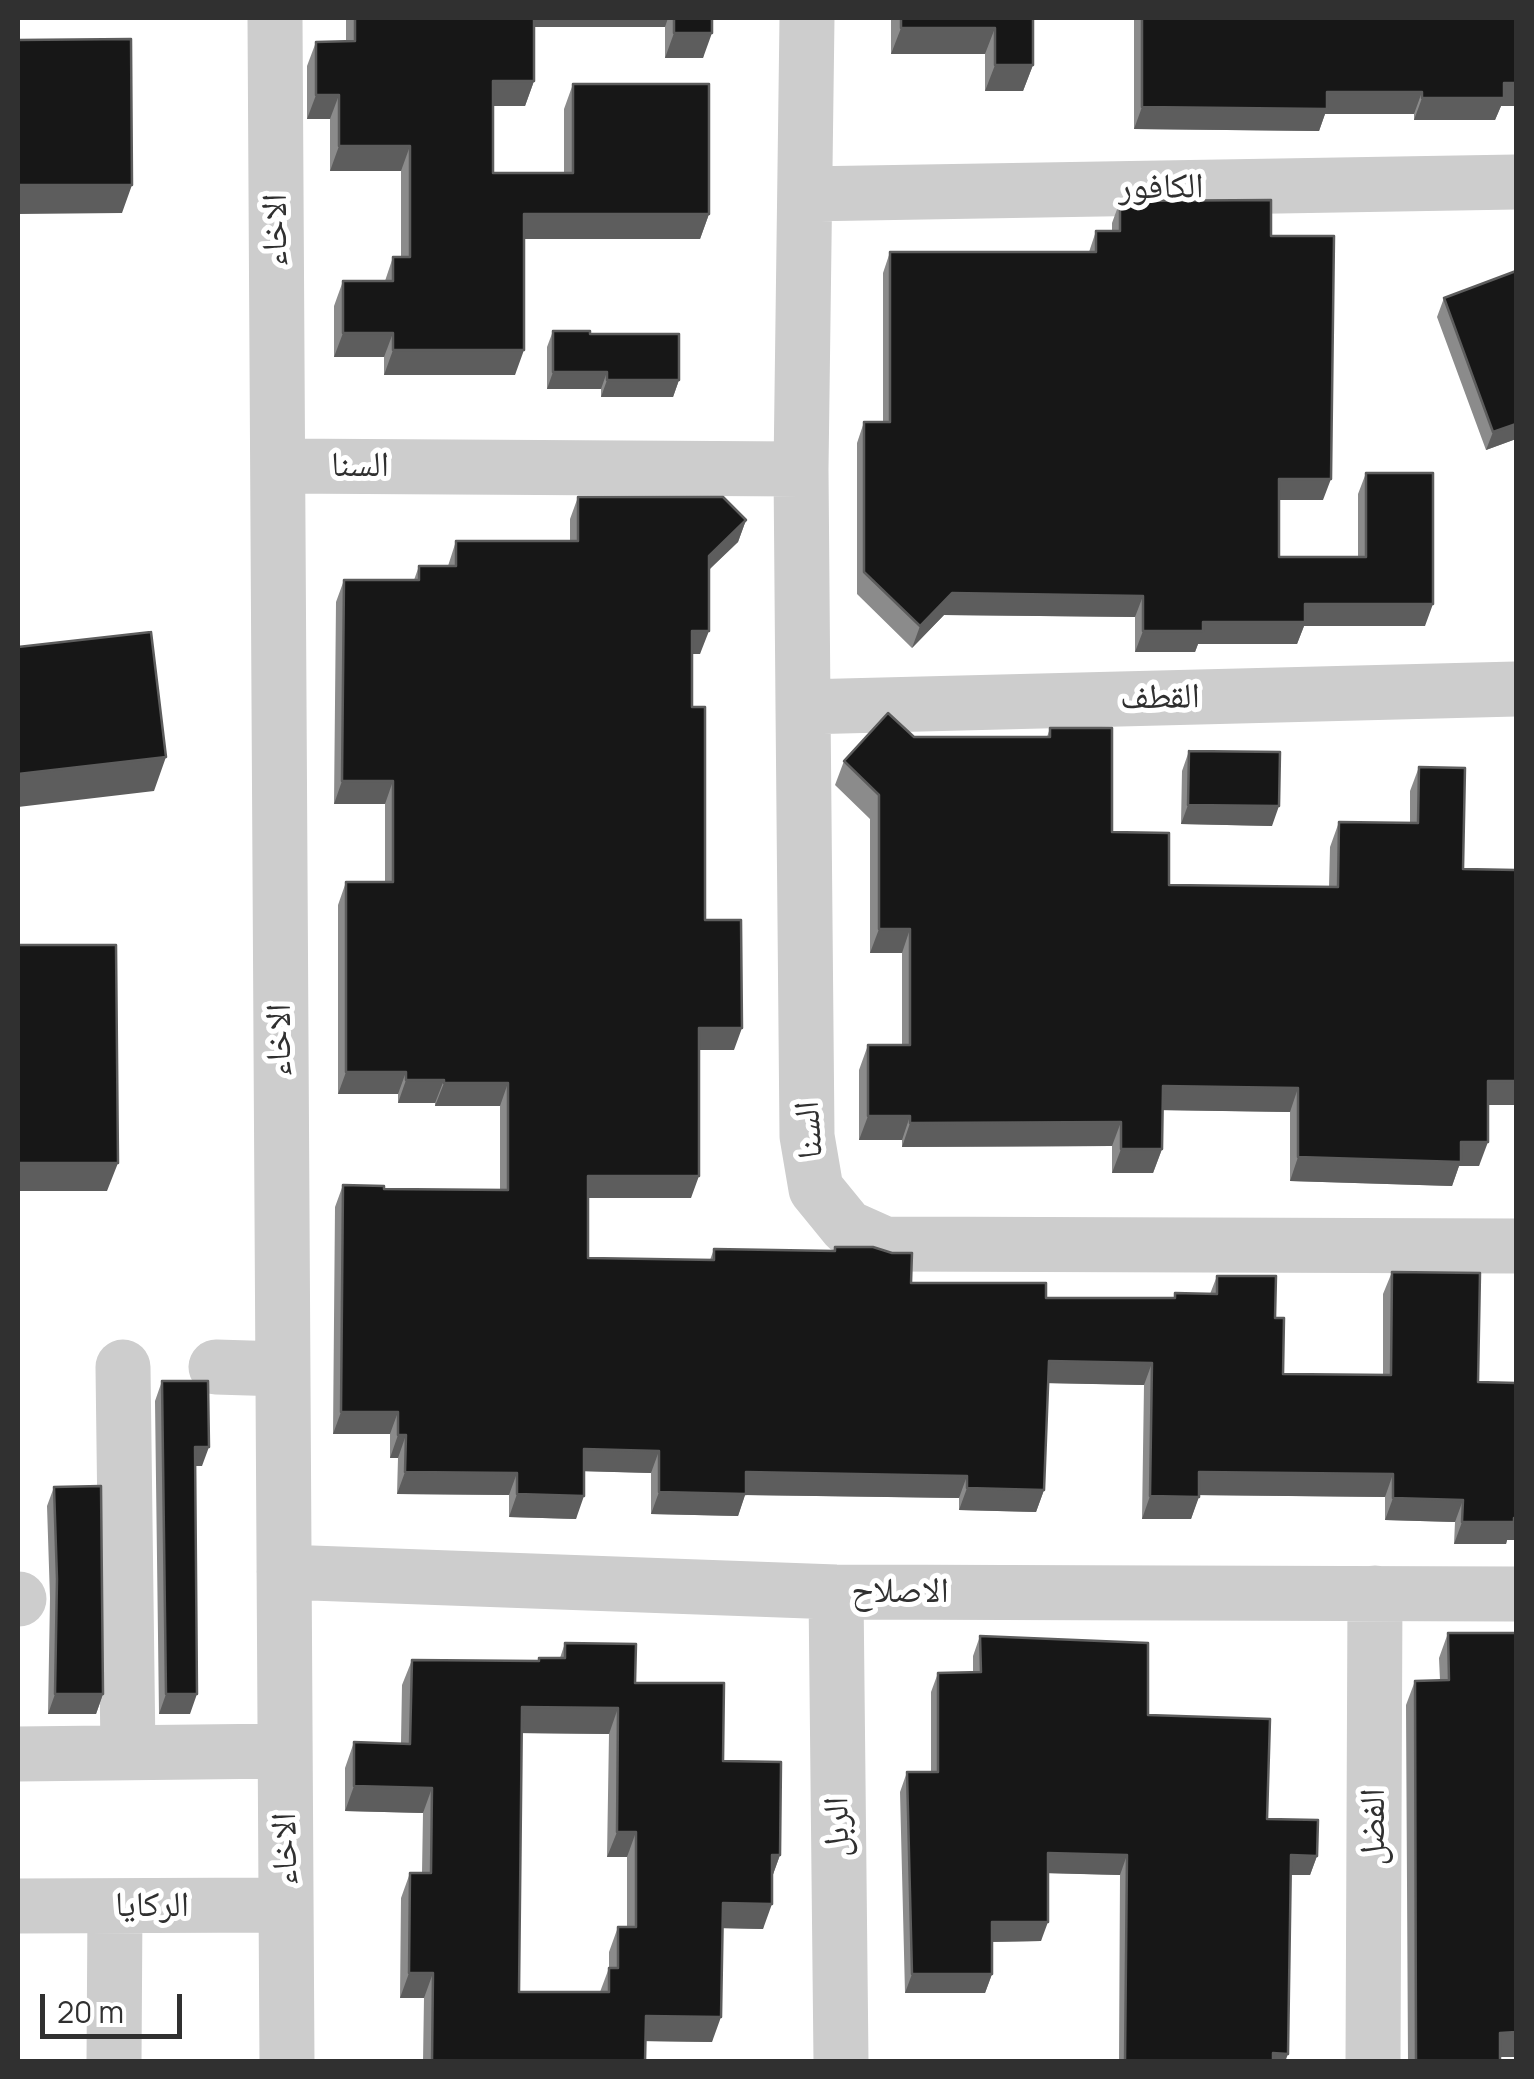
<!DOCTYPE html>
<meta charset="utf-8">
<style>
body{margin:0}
#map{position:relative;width:1534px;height:2079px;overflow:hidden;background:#fff;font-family:Manrope,sans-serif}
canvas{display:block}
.frame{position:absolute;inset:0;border:20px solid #303030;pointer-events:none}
.scale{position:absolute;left:40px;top:1994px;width:142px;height:45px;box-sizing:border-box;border:5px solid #303030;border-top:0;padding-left:12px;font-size:30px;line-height:35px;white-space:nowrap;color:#303030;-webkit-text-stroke:8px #fff;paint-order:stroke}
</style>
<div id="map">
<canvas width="1534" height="2079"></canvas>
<div class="frame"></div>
<div class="scale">20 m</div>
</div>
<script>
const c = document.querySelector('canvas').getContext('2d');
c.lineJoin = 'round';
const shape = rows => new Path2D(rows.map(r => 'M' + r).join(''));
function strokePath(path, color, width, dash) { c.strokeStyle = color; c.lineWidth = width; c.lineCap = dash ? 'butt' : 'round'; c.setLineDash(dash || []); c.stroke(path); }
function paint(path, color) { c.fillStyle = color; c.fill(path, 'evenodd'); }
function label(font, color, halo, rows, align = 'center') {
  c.font = font + ' Manrope,"Noto Naskh Arabic",sans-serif'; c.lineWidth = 10; c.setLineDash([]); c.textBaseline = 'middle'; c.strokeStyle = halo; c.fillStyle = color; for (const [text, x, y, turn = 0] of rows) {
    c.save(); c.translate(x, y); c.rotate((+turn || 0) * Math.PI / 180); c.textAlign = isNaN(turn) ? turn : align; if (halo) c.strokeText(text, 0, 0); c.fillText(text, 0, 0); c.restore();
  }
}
strokePath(shape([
 [275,18,287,2062],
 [807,18,801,469,803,707,807,1136,816,1189,847,1227,885,1244,1516,1246],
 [805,194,1516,182],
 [278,466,801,469],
 [803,707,1516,689],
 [123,1367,128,1752],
 [216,1367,282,1369],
 [284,1572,836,1592,1516,1594],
 [836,1592,841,2062],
 [18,1599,19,1599],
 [18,1754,285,1751],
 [18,1906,286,1905],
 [114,2062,115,1906],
 [1373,2062,1375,1593]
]), '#cdcdcd', 55);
paint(shape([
 [346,18,712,18,703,58,665,58,665,27,534,27,534,81,525,106,493,106,493,173,564,173,564,109,573,84,709,214,700,239,524,239,515,375,384,375,384,357,334,357,334,306,343,281,385,281,393,257,401,257,401,171,330,171,330,119,307,119,307,66,316,42,346,41],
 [891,18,1033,18,1033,65,1023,91,985,91,985,54,891,54],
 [1134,18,1516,18,1516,106,1501,106,1495,120,1414,120,1414,114,1325,114,1319,131,1134,129],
 [1120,201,1271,236,1323,500,1279,500,1279,557,1358,557,1358,494,1366,473,1425,626,1304,626,1297,644,1198,644,1195,652,1135,652,1135,617,944,615,912,648,857,594,857,443,864,422,883,422,883,273,890,252,1089,252,1096,231,1112,231,1112,223],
 [1444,298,1516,439,1486,450,1437,317],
 [553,331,590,334,679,380,673,397,601,397,601,389,547,389,547,347],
 [578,497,746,520,738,542,709,570,700,654,692,654,692,707,705,920,734,1050,699,1050,691,1198,588,1198,588,1258,710,1260,714,1249,833,1251,835,1247,911,1283,1046,1298,1174,1298,1175,1293,1210,1294,1217,1276,1275,1318,1283,1374,1383,1375,1383,1294,1392,1272,1478,1382,1507,1540,1506,1544,1454,1544,1455,1522,1385,1520,1385,1497,1199,1495,1191,1519,1142,1519,1144,1385,1048,1383,1044,1490,1036,1512,959,1510,959,1498,745,1495,738,1516,651,1514,651,1473,584,1471,576,1519,509,1517,509,1495,397,1494,398,1458,390,1458,390,1434,333,1434,335,1207,343,1185,384,1189,500,1190,500,1106,435,1106,435,1103,398,1103,398,1094,338,1094,338,905,346,882,385,882,385,804,334,804,336,602,344,580,414,580,419,566,448,566,456,541,570,541,570,519],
 [1050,728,1112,832,1169,885,1329,887,1330,847,1339,822,1410,823,1410,791,1419,767,1463,869,1516,1105,1488,1105,1479,1166,1459,1166,1452,1186,1290,1181,1290,1112,1163,1110,1162,1149,1153,1173,1112,1173,1112,1146,902,1147,902,1140,859,1140,859,1070,868,1045,902,1045,902,953,870,953,870,819,835,785,844,761,914,737,1047,737],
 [1189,751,1272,826,1181,824,1182,771],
 [162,1381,202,1466,195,1466,190,1714,159,1714,155,1401],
 [54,1487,103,1694,96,1714,48,1714,50,1598,47,1506],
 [1448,1633,1516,1633,1516,2057,1500,2057,1500,2062,1408,2062,1406,1705,1415,1681,1440,1680,1439,1658],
 [980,1636,1148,1715,1267,1819,1317,1856,1310,1875,1290,1875,1285,2062,1119,2062,1120,1875,1048,1873,1041,1941,992,1942,992,1974,985,1993,905,1993,900,1792,907,1772,931,1772,931,1692,938,1673,973,1672,973,1656],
 [565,1643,635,1683,723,1761,780,1855,772,1877,763,1929,723,1928,712,2042,646,2041,645,2062,423,2062,424,1998,400,1998,401,1898,410,1873,422,1873,423,1813,345,1811,345,1768,354,1742,401,1743,402,1685,412,1660,538,1661,539,1658,560,1658],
 [522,1733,609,1734,607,1857,627,1857,627,1927,618,1927,609,1952,609,1968,600,1992,519,1992]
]), '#8b8b8b');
paint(shape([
 [529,18,668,18,665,27,525,27],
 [901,28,995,28,985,54,891,54],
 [674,33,712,33,703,58,665,58],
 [995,65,1033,65,1023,91,985,91],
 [493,81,534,81,525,106,484,106],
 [1504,83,1516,83,1516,106,1501,106,1495,120,1414,120,1422,98],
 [1327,92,1422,92,1414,114,1325,114,1319,131,1134,129,1142,107],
 [316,95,339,95,330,119,307,119],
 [339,146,410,146,401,171,330,171],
 [18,185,132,185,122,213,18,214],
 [524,214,709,214,700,239,515,239],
 [343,333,393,333,384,357,334,357],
 [393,350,524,350,515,375,384,375],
 [553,372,607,372,601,389,547,389],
 [607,380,679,380,673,397,601,397],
 [1516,424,1516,439,1486,450,1493,432],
 [1279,479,1331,479,1323,500,1271,500],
 [746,520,738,542,700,578,709,556],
 [952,593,1143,596,1135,617,944,615,912,648,920,626],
 [1305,604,1433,604,1425,626,1304,626,1297,644,1198,644,1195,652,1135,652,1143,631],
 [692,631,709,631,700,654,684,654],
 [166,757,154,791,18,807,18,774],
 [342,781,393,781,385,804,334,804],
 [1188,805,1279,806,1272,826,1181,824],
 [879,929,910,929,902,953,870,953],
 [699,1028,742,1028,734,1050,691,1050],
 [346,1072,406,1072,398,1094,338,1094],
 [406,1080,444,1080,435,1103,398,1103],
 [1488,1081,1516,1081,1516,1105,1479,1105],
 [444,1083,508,1083,500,1106,435,1106],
 [1163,1086,1298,1088,1290,1112,1154,1110],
 [868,1116,910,1116,902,1140,859,1140],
 [1121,1122,1112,1146,902,1147,910,1123],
 [1461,1142,1488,1142,1479,1166,1459,1166,1452,1186,1290,1181,1298,1157],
 [1121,1149,1162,1149,1153,1173,1112,1173],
 [18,1163,118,1163,107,1191,18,1191],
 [588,1176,699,1176,691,1198,580,1198],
 [1049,1361,1152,1363,1144,1385,1041,1383],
 [341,1412,398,1412,390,1434,333,1434],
 [398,1435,406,1435,398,1458,390,1458],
 [195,1447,209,1447,202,1466,188,1466],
 [584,1449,659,1451,651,1473,576,1471],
 [405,1472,517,1473,509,1495,397,1494],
 [746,1472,967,1476,959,1498,745,1495,738,1516,651,1514,659,1492],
 [1199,1472,1393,1474,1385,1497,1191,1495],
 [967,1488,1044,1490,1036,1512,959,1510],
 [517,1494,584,1496,576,1519,509,1517],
 [1150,1496,1199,1497,1191,1519,1142,1519],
 [1393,1498,1463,1500,1455,1522,1385,1520],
 [1514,1518,1516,1518,1516,1540,1507,1540,1506,1544,1454,1544,1462,1522],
 [55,1694,103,1694,96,1714,48,1714],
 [166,1694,197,1694,190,1714,159,1714],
 [522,1707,618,1708,609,1734,513,1733],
 [354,1786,432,1788,423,1813,345,1811],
 [617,1832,636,1832,627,1857,607,1857],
 [1048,1853,1127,1855,1120,1875,1041,1873],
 [772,1855,780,1855,771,1880],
 [1291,1855,1317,1856,1310,1875,1284,1875],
 [723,1903,772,1904,763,1929,714,1928],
 [992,1922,1048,1922,1041,1941,985,1942],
 [409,1973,433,1973,424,1998,400,1998],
 [912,1974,992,1974,985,1993,905,1993],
 [646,2016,721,2017,712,2042,637,2041],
 [1516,2032,1516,2057,1491,2057,1500,2033],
 [1273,2053,1288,2054,1285,2062,1270,2062]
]), '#5d5d5d');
const building = shape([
 [355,18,534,18,534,81,493,81,493,173,573,173,573,84,709,84,709,214,524,214,524,350,393,350,393,333,343,333,343,281,393,281,393,257,410,257,410,146,339,146,339,95,316,95,316,42,355,41,355,18],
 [674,18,712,18,712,33,674,33,674,18],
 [901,18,1033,18,1033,65,995,65,995,28,901,28,901,18],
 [1142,18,1516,18,1516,83,1504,83,1504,98,1422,98,1422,92,1327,92,1327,109,1142,107,1142,18],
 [131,39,132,185,18,185,18,40,131,39],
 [1271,200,1271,236,1334,236,1331,479,1279,479,1279,557,1366,557,1366,473,1433,473,1433,604,1305,604,1305,622,1203,622,1203,631,1143,631,1143,596,952,593,920,626,864,572,864,422,890,422,890,252,1096,252,1096,231,1120,231,1120,201,1271,200],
 [1516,271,1516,424,1493,432,1444,298,1516,271],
 [553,331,590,331,590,334,679,334,679,380,607,380,607,372,553,372,553,331],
 [578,497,723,497,746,520,709,556,709,631,692,631,692,707,705,707,705,920,741,920,742,1028,699,1028,699,1176,588,1176,588,1258,714,1260,714,1249,835,1251,835,1247,873,1247,892,1253,912,1253,911,1283,1046,1283,1046,1298,1175,1298,1175,1293,1217,1294,1217,1276,1276,1276,1275,1318,1284,1318,1283,1374,1391,1375,1392,1272,1480,1273,1478,1382,1516,1383,1516,1518,1514,1518,1514,1522,1462,1522,1463,1500,1393,1498,1393,1474,1199,1472,1199,1497,1150,1496,1152,1363,1049,1361,1044,1490,967,1488,967,1476,746,1472,746,1494,659,1492,659,1451,584,1449,584,1496,517,1494,517,1473,405,1472,406,1435,398,1435,398,1412,341,1412,343,1185,384,1186,384,1189,508,1190,508,1083,444,1083,444,1080,406,1080,406,1072,346,1072,346,882,393,882,393,781,342,781,344,580,419,580,419,566,456,566,456,541,578,541,578,497],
 [151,632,166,757,18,774,18,647,151,632],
 [888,713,914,737,1050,737,1050,728,1112,728,1112,832,1169,833,1169,885,1338,887,1339,822,1418,823,1419,767,1465,768,1463,869,1516,870,1516,1081,1488,1081,1488,1142,1461,1142,1461,1162,1298,1157,1298,1088,1163,1086,1162,1149,1121,1149,1121,1122,910,1123,910,1116,868,1116,868,1045,910,1045,910,929,879,929,879,795,844,761,888,713],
 [1189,751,1280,752,1279,806,1188,805,1189,751],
 [18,945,116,945,118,1163,18,1163,18,945],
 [162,1381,208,1381,209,1447,195,1447,197,1694,166,1694,162,1381],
 [101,1486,103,1694,55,1694,57,1579,54,1487,101,1486],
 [1448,1633,1516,1633,1516,2032,1500,2033,1500,2062,1416,2062,1415,1681,1449,1680,1448,1633],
 [980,1636,1148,1643,1148,1715,1270,1719,1267,1819,1318,1820,1317,1856,1291,1855,1288,2054,1273,2053,1273,2062,1125,2062,1127,1855,1048,1853,1048,1922,992,1922,992,1974,912,1974,907,1772,938,1772,938,1673,981,1672,980,1636],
 [565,1643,636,1644,635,1683,724,1683,723,1761,781,1762,780,1855,772,1855,772,1904,723,1903,721,2017,646,2016,645,2062,432,2062,433,1973,409,1973,410,1873,431,1873,432,1788,354,1786,354,1742,410,1744,412,1660,539,1661,539,1658,565,1658,565,1643],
 [522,1707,618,1708,617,1832,636,1832,636,1927,618,1927,618,1968,609,1968,609,1992,519,1992,522,1707]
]);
paint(building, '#171717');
strokePath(building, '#5d5d5d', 2.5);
label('35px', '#303030', '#fff', [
 ["الكافور",1161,188,-1],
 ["الاخاء",276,230,-90],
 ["السنا",360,466],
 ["القطف",1160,698,-1],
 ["الاخاء",280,1040,-90],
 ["السنا",810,1130,-94],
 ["الاصلاح",900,1592],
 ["الربل",838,1827,-91],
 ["الفضل",1374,1827,-90],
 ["الاخاء",286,1849,-91],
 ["الركايا",152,1906]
]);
</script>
